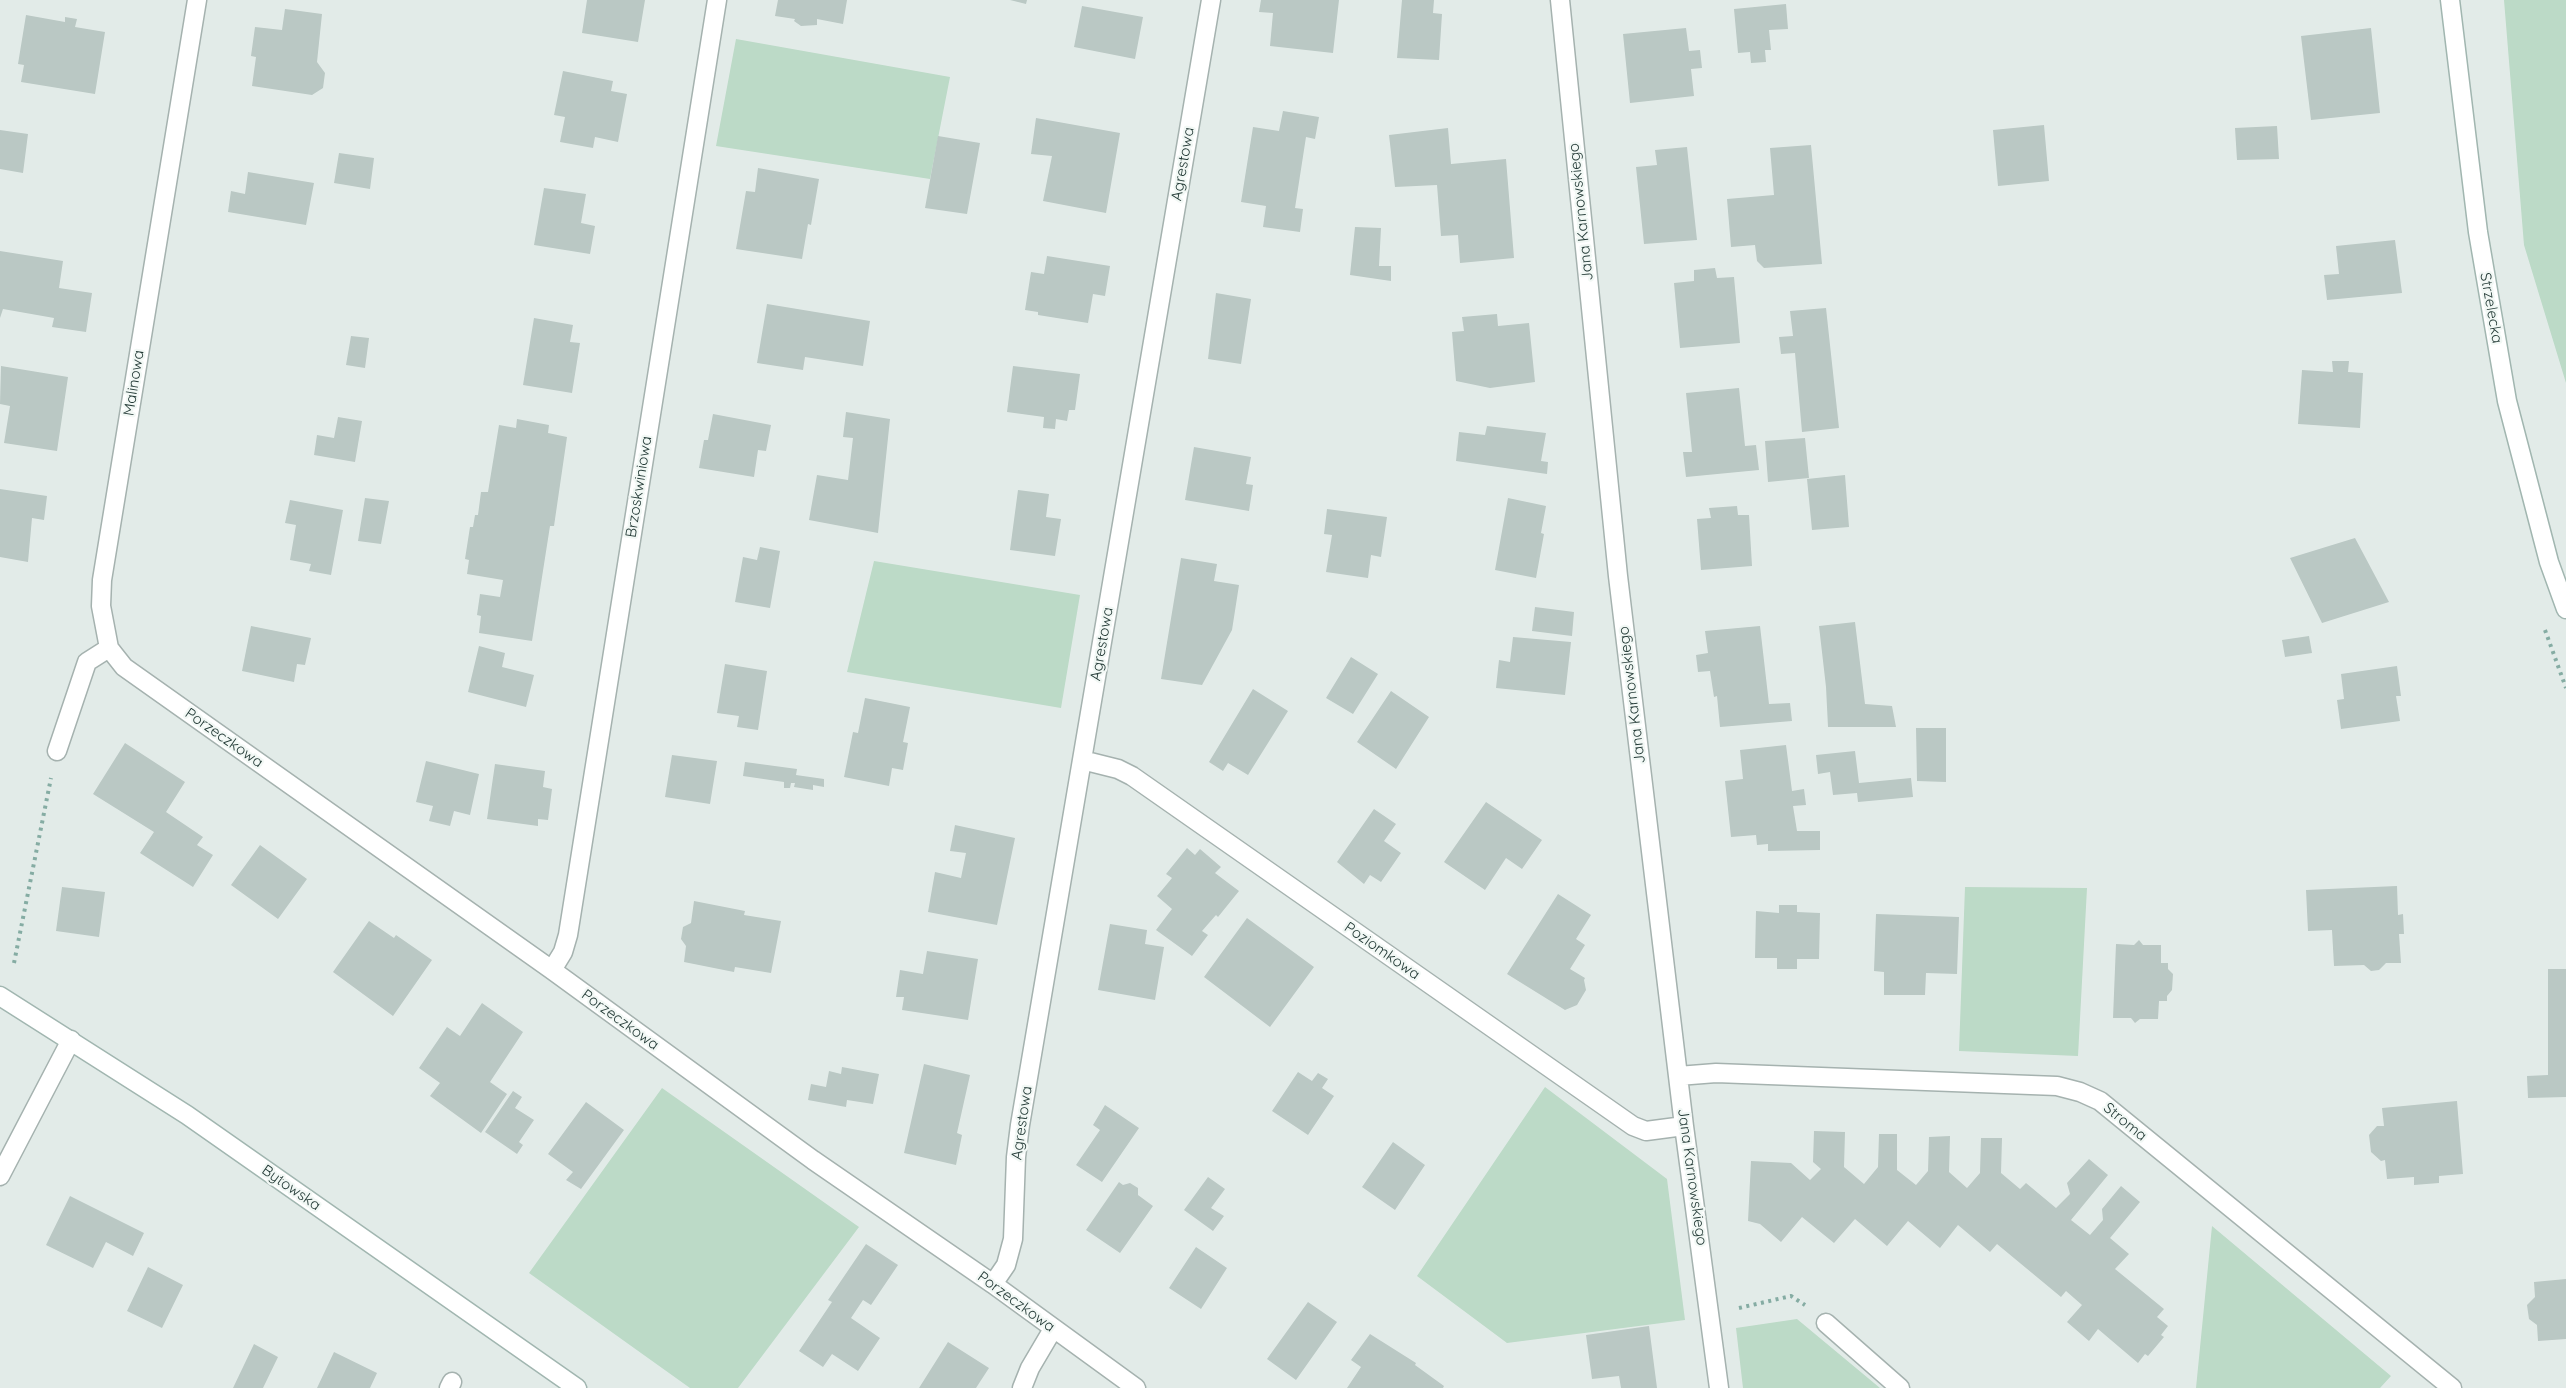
<!DOCTYPE html>
<style>
body{margin:0}
canvas{display:block;background:#e2ebe8}
</style>
<canvas width="2566" height="1388"></canvas>
<script>
const c = document.querySelector('canvas').getContext('2d');
c.lineJoin = 'round';
function paint(path, color) { c.fillStyle = color; c.fill(path, 'evenodd'); }
const shape = rows => new Path2D(rows.map(r => 'M' + r).join(''));
function strokePath(path, color, width, dash) { c.strokeStyle = color; c.lineWidth = width; c.lineCap = dash ? 'butt' : 'round'; c.setLineDash(dash || []); c.stroke(path); }
function label(font, color, halo, rows, align = 'center') {
  c.font = font + ' Quicksand,sans-serif'; c.lineWidth = 4.5; c.setLineDash([]); c.textBaseline = 'middle'; c.strokeStyle = halo; c.fillStyle = color; for (const [text, x, y, turn = 0] of rows) {
    c.save(); c.translate(x, y); c.rotate((+turn || 0) * Math.PI / 180); c.textAlign = isNaN(turn) ? turn : align; if (halo) c.strokeText(text, 0, 0); c.fillText(text, 0, 0); c.restore();
  }
}
paint(shape([
 [2504,0,2566,0,2566,383,2524,245],
 [736,39,950,77,930,179,716,146],
 [874,561,1080,595,1061,708,847,672],
 [1965,887,2087,888,2078,1056,1959,1051],
 [1545,1087,1667,1179,1685,1320,1507,1343,1417,1276],
 [662,1088,859,1227,738,1388,690,1388,529,1273],
 [2212,1226,2391,1376,2380,1388,2196,1388],
 [1797,1319,1880,1388,1743,1388,1736,1328]
]), '#bcdac7');
paint(shape([
 [587,0,645,0,638,42,582,33],
 [778,0,847,0,843,24,817,19,817,25,801,26,794,21,795,19,775,16],
 [1010,0,1027,0,1026,4],
 [1261,0,1339,0,1333,53,1270,46,1273,13,1259,12],
 [1402,0,1434,0,1433,13,1442,14,1439,60,1397,58],
 [1786,4,1788,29,1769,30,1771,50,1765,50,1766,62,1751,63,1750,52,1738,53,1734,9],
 [1082,6,1143,17,1135,59,1074,47],
 [285,9,322,14,317,62,325,73,323,88,312,95,252,86,256,57,251,56,255,27,282,30],
 [26,15,65,22,65,17,77,19,75,27,105,32,95,94,21,82,24,65,18,64],
 [1686,28,1689,51,1700,50,1702,68,1691,69,1694,96,1630,103,1623,34],
 [2371,28,2380,113,2311,120,2301,36],
 [563,71,613,81,611,91,627,94,618,142,595,137,593,148,560,142,565,117,554,115],
 [1283,111,1319,117,1315,139,1306,137,1295,208,1303,209,1300,232,1263,227,1266,206,1241,202,1253,127,1279,131],
 [1036,118,1120,133,1106,213,1043,201,1052,156,1031,154],
 [2044,125,2049,181,1998,186,1993,130],
 [2277,126,2279,159,2237,160,2235,128],
 [1448,128,1451,164,1506,159,1514,258,1460,263,1458,235,1441,236,1437,185,1395,187,1389,135],
 [0,130,28,134,23,173,0,169],
 [938,136,980,143,967,214,925,208],
 [1811,145,1822,264,1764,268,1757,261,1755,245,1731,247,1727,199,1774,195,1770,148],
 [1687,147,1697,240,1644,244,1636,167,1657,165,1655,150],
 [339,153,374,158,370,189,334,183],
 [758,168,819,179,811,225,808,224,802,259,736,249,746,191,755,192],
 [248,172,314,183,306,225,228,212,231,191,245,194],
 [544,188,586,194,581,223,595,226,590,254,534,245],
 [1355,227,1381,228,1379,266,1391,266,1391,281,1350,275],
 [2395,240,2402,293,2327,300,2324,275,2339,274,2336,246],
 [0,251,63,261,59,288,92,293,86,332,52,327,54,318,3,309,0,318],
 [1047,256,1110,266,1105,296,1093,294,1088,323,1038,315,1038,312,1025,310,1031,272,1044,274],
 [1715,268,1717,278,1734,277,1740,343,1680,348,1674,283,1694,281,1694,270],
 [1216,293,1251,299,1241,364,1208,359],
 [767,304,870,321,863,366,805,357,803,370,757,363],
 [1826,308,1839,428,1802,432,1795,353,1781,354,1779,337,1793,336,1790,311],
 [1497,314,1498,326,1529,323,1535,382,1490,388,1456,381,1452,332,1464,331,1462,317],
 [534,318,573,325,570,342,580,343,572,393,523,385],
 [351,336,369,338,365,368,346,365],
 [2332,361,2349,361,2348,372,2363,373,2360,428,2298,424,2302,370,2333,372],
 [1,366,68,377,57,451,4,443,10,406,0,404],
 [1013,366,1080,374,1075,410,1069,410,1067,421,1056,419,1055,429,1043,428,1044,417,1007,412],
 [1739,388,1745,446,1756,445,1759,470,1686,477,1683,452,1692,452,1686,393],
 [846,412,890,419,878,533,809,520,817,475,848,480,853,438,843,437],
 [713,414,771,425,766,451,758,450,754,477,699,468,704,440,708,440],
 [338,417,362,421,355,462,314,455,317,435,334,438],
 [517,419,549,425,548,433,567,437,554,526,550,526,532,641,479,633,481,616,477,615,480,594,500,597,503,580,467,574,469,560,465,559,470,527,473,527,475,515,478,515,481,492,488,492,499,425,516,428],
 [1487,426,1546,433,1541,461,1548,462,1547,474,1456,461,1459,432,1485,435],
 [1805,438,1809,478,1768,482,1765,441],
 [1194,447,1251,457,1246,484,1253,485,1249,511,1185,500],
 [1845,475,1849,527,1812,530,1807,479],
 [0,489,47,496,44,520,32,518,28,562,0,557],
 [1018,490,1049,494,1046,517,1061,519,1055,556,1010,550],
 [365,498,389,501,381,544,358,541],
 [1508,498,1546,506,1541,533,1544,534,1536,578,1495,570],
 [290,500,343,510,331,575,309,571,311,564,290,560,296,525,285,523],
 [1737,506,1738,515,1749,515,1752,566,1701,570,1697,519,1711,518,1709,508],
 [1327,509,1387,517,1381,557,1371,555,1368,578,1326,572,1332,535,1324,534],
 [2355,538,2389,602,2322,623,2290,558],
 [760,547,780,551,770,608,735,602,743,557,757,560],
 [1181,558,1217,564,1214,581,1239,585,1232,630,1202,685,1161,679],
 [1535,607,1574,612,1572,636,1532,631],
 [1855,622,1865,704,1892,706,1896,727,1828,727,1826,687,1819,626],
 [251,626,311,638,305,665,297,664,294,682,242,671],
 [1760,626,1769,704,1790,703,1792,721,1720,727,1717,696,1714,697,1710,671,1698,672,1696,655,1708,653,1705,631],
 [2309,636,2312,653,2285,657,2282,640],
 [1513,637,1571,642,1565,695,1496,688,1499,660,1510,662],
 [479,646,505,653,502,667,534,675,526,707,468,692],
 [1351,657,1378,674,1353,714,1326,698],
 [725,664,767,671,758,730,737,727,739,716,717,713],
 [2397,666,2401,696,2396,696,2400,721,2341,729,2337,700,2344,699,2341,674],
 [1253,689,1288,711,1248,775,1228,763,1223,771,1209,762],
 [1391,691,1429,717,1396,769,1357,742],
 [865,698,910,707,903,742,908,743,903,770,892,768,889,786,844,777,853,732,858,733],
 [1916,728,1946,728,1946,782,1917,781],
 [125,743,185,782,166,812,203,837,197,845,213,855,193,887,140,853,154,832,93,794],
 [1786,745,1792,791,1804,789,1806,805,1793,806,1797,831,1820,831,1820,850,1768,851,1768,844,1757,845,1756,835,1731,837,1725,781,1743,779,1740,750],
 [1855,751,1859,783,1911,778,1913,797,1858,802,1857,793,1833,795,1830,772,1818,774,1816,755],
 [672,755,717,761,710,804,665,797],
 [426,761,479,774,470,815,454,811,450,826,429,821,433,806,416,802],
 [745,762,797,769,796,775,824,779,824,787,813,785,813,790,794,787,795,783,791,783,790,788,784,788,784,782,743,776],
 [495,764,545,771,543,787,552,789,548,820,538,819,538,826,487,819],
 [1486,802,1542,840,1522,869,1506,858,1485,890,1444,862],
 [1374,809,1396,824,1384,841,1401,853,1381,882,1370,875,1364,884,1337,862],
 [955,825,1015,838,997,925,928,912,935,872,961,878,966,853,950,851],
 [260,845,307,879,278,919,231,885],
 [1187,848,1195,855,1200,849,1221,867,1215,873,1239,891,1218,917,1216,915,1202,931,1208,935,1192,956,1156,930,1172,909,1157,896,1172,878,1166,874],
 [2397,886,2398,915,2403,914,2404,934,2399,934,2401,963,2386,963,2379,970,2371,971,2364,965,2334,966,2332,930,2308,931,2306,890],
 [62,887,105,892,99,937,56,931],
 [1558,894,1591,915,1576,939,1585,945,1570,969,1585,978,1584,980,1586,990,1577,1005,1565,1010,1507,974],
 [694,901,745,911,744,915,781,921,771,973,735,967,734,972,684,962,686,946,681,939,683,927,691,923],
 [1779,905,1797,905,1797,912,1820,913,1819,959,1797,959,1797,969,1777,969,1777,958,1755,958,1756,911,1779,913],
 [1876,914,1959,917,1957,974,1926,973,1925,995,1884,995,1884,972,1874,971],
 [1247,918,1314,967,1270,1027,1204,977],
 [369,921,394,938,396,935,432,960,393,1016,333,972],
 [1110,924,1147,930,1145,944,1164,947,1155,1000,1098,990],
 [2139,940,2143,945,2161,945,2161,963,2168,963,2168,969,2173,974,2172,990,2167,996,2167,1001,2159,1001,2158,1019,2140,1019,2135,1023,2131,1018,2113,1018,2116,944,2134,945],
 [927,951,978,959,968,1020,902,1010,904,997,896,997,900,970,923,974],
 [2548,969,2566,969,2566,1097,2528,1098,2527,1076,2548,1075],
 [482,1003,523,1032,490,1082,507,1094,481,1133,430,1096,440,1083,419,1068,447,1027,460,1036],
 [924,1064,970,1075,957,1133,962,1135,956,1165,904,1153],
 [842,1067,879,1074,873,1104,847,1100,846,1107,808,1100,811,1084,826,1087,829,1071,841,1074],
 [1298,1072,1312,1081,1318,1073,1328,1079,1322,1088,1334,1096,1308,1135,1272,1111],
 [513,1091,522,1097,515,1108,534,1120,519,1142,523,1145,517,1154,485,1132],
 [2457,1101,2463,1174,2439,1176,2439,1183,2414,1185,2414,1177,2387,1179,2385,1160,2381,1161,2371,1152,2369,1135,2377,1126,2384,1126,2382,1108],
 [586,1102,624,1130,581,1189,566,1180,573,1172,548,1154],
 [1105,1105,1139,1128,1102,1182,1076,1165,1100,1130,1093,1125],
 [1814,1131,1845,1132,1844,1167,1864,1184,1878,1167,1879,1134,1897,1134,1897,1170,1916,1185,1928,1171,1929,1137,1950,1136,1949,1172,1967,1188,1980,1173,1981,1138,2002,1138,2001,1173,2020,1189,2026,1183,2056,1208,2070,1194,2067,1183,2089,1159,2108,1175,2071,1220,2090,1235,2103,1220,2102,1209,2121,1186,2140,1202,2110,1238,2129,1254,2115,1269,2164,1309,2157,1317,2168,1326,2161,1335,2164,1337,2148,1356,2145,1354,2138,1363,2098,1329,2089,1341,2067,1322,2082,1305,2066,1291,2061,1297,1997,1244,1990,1252,1958,1225,1940,1248,1908,1221,1887,1246,1855,1219,1834,1243,1802,1217,1781,1242,1760,1224,1748,1221,1751,1161,1791,1163,1810,1180,1821,1169,1813,1162],
 [1393,1142,1425,1165,1395,1210,1362,1187],
 [1208,1177,1225,1189,1211,1208,1224,1216,1213,1231,1184,1210],
 [1119,1182,1123,1185,1130,1183,1138,1188,1138,1195,1153,1206,1120,1253,1086,1230],
 [70,1196,144,1233,133,1256,106,1242,93,1268,46,1245],
 [866,1244,898,1265,871,1305,863,1300,851,1318,880,1338,858,1371,832,1354,823,1367,799,1351,832,1302,828,1300],
 [1196,1247,1227,1268,1201,1309,1169,1288],
 [148,1267,183,1285,162,1328,127,1311],
 [2566,1279,2566,1339,2538,1341,2537,1325,2529,1319,2527,1305,2535,1297,2534,1282],
 [1308,1302,1337,1322,1296,1380,1267,1359],
 [1649,1326,1657,1388,1621,1388,1619,1376,1592,1379,1586,1335],
 [1370,1334,1416,1363,1415,1365,1444,1386,1443,1388,1347,1388,1361,1367,1351,1360],
 [948,1342,989,1368,976,1388,919,1388],
 [254,1344,278,1357,263,1388,233,1388],
 [334,1352,377,1373,370,1388,317,1388]
]), '#bac8c4');
const street = shape([
 [1560,0,1618,576,1684,1126,1719,1388],
 [109,648,124,667,552,970,813,1160,993,1284,1136,1388],
 [57,751,87,662,109,648,101,606,102,580,197,0],
 [1082,760,1118,769,1132,776,1633,1126,1646,1131,1684,1126],
 [552,970,563,952,568,935,717,0],
 [1678,1076,1716,1073,2057,1086,2080,1092,2100,1101,2452,1388],
 [0,1176,71,1040],
 [993,1284,1006,1265,1013,1239,1016,1157,1020,1125,1211,0],
 [1826,1323,1900,1388],
 [449,1388,452,1382],
 [1022,1388,1030,1368,1053,1329]
]);
const secondary = shape([
 [2450,0,2478,232,2507,401,2549,562,2566,609],
 [0,996,187,1115,577,1388]
]);
strokePath(street, '#a5b2af', 21);
strokePath(secondary, '#a1b6b0', 21);
strokePath(shape([
 [2545,630,2566,688],
 [14,963,51,778],
 [1739,1308,1791,1296,1805,1305]
]), '#85aca3', 4, [3, 4.5]);
strokePath(street, '#fff', 18);
strokePath(secondary, '#fff', 18);
label('15px', '#233a36', '#f2f8f5', [
 ["Agrestowa",1183,164,-80],
 ["Jana Karnowskiego",1581,212,-96],
 ["Strzelecka",2491,308,80],
 ["Malinowa",134,383,-81],
 ["Brzoskwiniowa",639,487,-81],
 ["Agrestowa",1102,644,-80],
 ["Jana Karnowskiego",1632,695,-97],
 ["Porzeczkowa",224,738,35],
 ["Poziomkowa",1382,951,35],
 ["Porzeczkowa",620,1020,36],
 ["Stroma",2125,1122,39],
 ["Agrestowa",1022,1123,-82],
 ["Jana Karnowskiego",1692,1177,82],
 ["Bytowska",291,1188,35],
 ["Porzeczkowa",1016,1302,36]
]);
</script>
